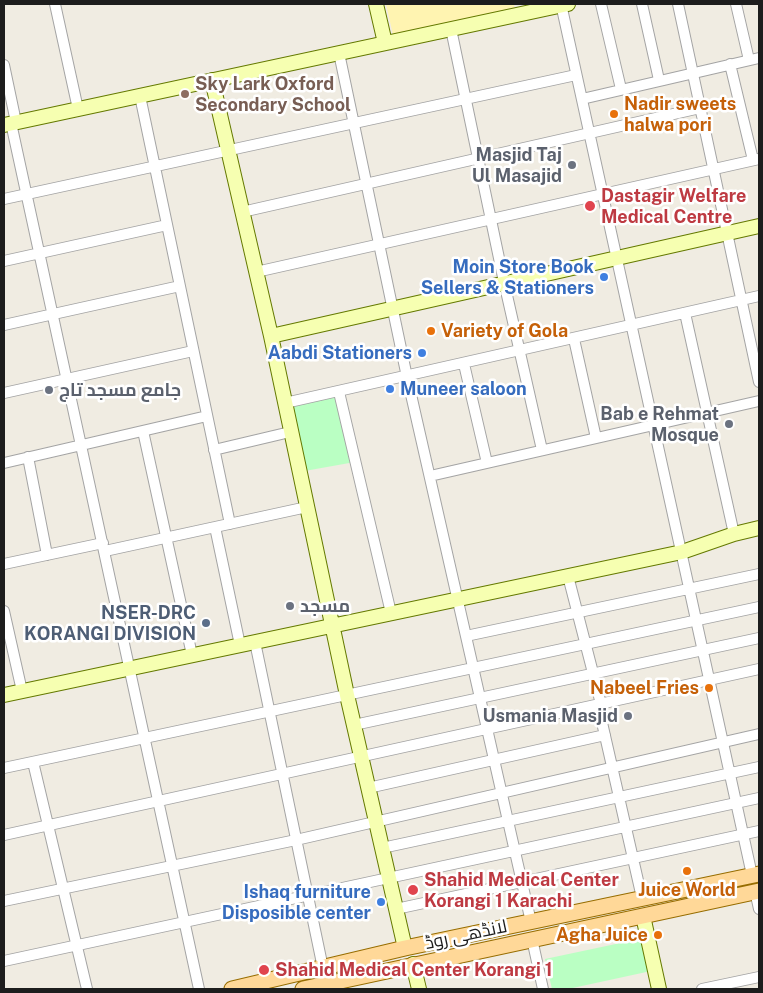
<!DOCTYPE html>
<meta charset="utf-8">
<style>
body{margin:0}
#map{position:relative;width:763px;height:993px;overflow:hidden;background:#f0ece2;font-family:"Public Sans",sans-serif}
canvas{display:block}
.frame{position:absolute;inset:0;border:5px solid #1d1d1d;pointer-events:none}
</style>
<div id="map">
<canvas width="763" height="993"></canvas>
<div class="frame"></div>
</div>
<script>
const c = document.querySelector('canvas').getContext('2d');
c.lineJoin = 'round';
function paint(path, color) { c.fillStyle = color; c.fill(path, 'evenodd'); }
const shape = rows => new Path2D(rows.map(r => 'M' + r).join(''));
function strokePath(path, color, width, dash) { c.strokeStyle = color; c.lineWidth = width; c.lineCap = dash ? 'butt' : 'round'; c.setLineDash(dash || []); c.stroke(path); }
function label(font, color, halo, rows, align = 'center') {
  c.font = font + ' "Public Sans",Cairo,sans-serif'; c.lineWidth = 5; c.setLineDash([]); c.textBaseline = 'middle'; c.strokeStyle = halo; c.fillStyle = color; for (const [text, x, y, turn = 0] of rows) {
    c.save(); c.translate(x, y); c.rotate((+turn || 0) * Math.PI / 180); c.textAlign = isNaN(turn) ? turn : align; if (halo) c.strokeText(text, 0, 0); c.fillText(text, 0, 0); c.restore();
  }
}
paint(shape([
 [386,4,514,4,515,11,393,35]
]), '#fff4b1');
paint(shape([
 [339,392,355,462,299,472,285,403],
 [644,938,651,971,568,989,552,989,545,959]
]), '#baffc3');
const street = shape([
 [55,4,78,109],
 [561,4,752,875],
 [601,4,621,89],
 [642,4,659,80],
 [678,4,759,382],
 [736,4,749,60],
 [451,29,504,282,542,450],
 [339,53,407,377,531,922],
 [730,64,753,160],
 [4,65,16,122],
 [140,96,230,524],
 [582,99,759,58],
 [11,123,199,989],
 [4,199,576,75],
 [242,212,700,108],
 [4,261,167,225],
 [256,272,759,159],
 [685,313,734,534],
 [4,325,180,286],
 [574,339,596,438],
 [464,364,487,463],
 [339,392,391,613],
 [4,393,193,351],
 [285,403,759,296],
 [143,431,192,655],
 [214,450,290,432],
 [28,457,47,555],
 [4,463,207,416],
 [430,476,759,401],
 [215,527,240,645],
 [105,551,307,507],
 [4,564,103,543],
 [568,576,601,704],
 [4,611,22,691],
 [466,636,759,574],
 [255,642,324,973],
 [598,705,642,898],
 [354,725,759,638],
 [33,762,87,989],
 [4,768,759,607],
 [368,788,605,735],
 [4,835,759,669],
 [382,848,759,767],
 [755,891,759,909],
 [4,901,296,840,759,734],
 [396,909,759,831],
 [532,939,543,989],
 [4,961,759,798],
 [702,989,759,977]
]);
const secondary = shape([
 [376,4,385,43],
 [212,80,271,336,347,695,405,948],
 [4,125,568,4],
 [271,336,759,226],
 [4,695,682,552,734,534,759,528],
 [643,916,659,989],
 [413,964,419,989]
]);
const primary = shape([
 [232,989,405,948,759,874],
 [303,989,759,891]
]);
strokePath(street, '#a4a4a4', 12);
strokePath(secondary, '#647900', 16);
strokePath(primary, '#976d00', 17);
strokePath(street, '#fff', 10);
strokePath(secondary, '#f6ffb1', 14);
strokePath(primary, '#ffd898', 15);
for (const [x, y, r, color] of [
 [185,94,5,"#8d6e63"],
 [614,114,5,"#e8710a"],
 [572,165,5,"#6b7280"],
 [590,206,6,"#e0444e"],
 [604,277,5,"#3f7fe0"],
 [431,331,5,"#e8710a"],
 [422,353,5,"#3f7fe0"],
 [390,389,5,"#3f7fe0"],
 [49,390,5,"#6b7280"],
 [729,424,5,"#6b7280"],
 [290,606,5,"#6b7280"],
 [206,623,5,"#5c6f8a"],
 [709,688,5,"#e8710a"],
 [628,716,5,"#6b7280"],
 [687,871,5,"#e8710a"],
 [413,890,6,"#e0444e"],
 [381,902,5,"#3f7fe0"],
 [658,935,5,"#e8710a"],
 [264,970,6,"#e0444e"]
]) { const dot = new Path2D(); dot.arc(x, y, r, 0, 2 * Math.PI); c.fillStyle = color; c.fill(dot); strokePath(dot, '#fff', 2); }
label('bold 18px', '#785e54', '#fff', [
 ["Sky Lark Oxford",195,84],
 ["Secondary School",195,105]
], 'left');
label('bold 18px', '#c56008', '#fff', [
 ["Nadir sweets",624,104],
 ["halwa pori",624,125],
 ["Variety of Gola",441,331],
 ["Nabeel Fries",699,688,"right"],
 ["Juice World",687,890,"center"],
 ["Agha Juice",648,935,"right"]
], 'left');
label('bold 18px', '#5b616d', '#fff', [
 ["Masjid Taj",562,155],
 ["Ul Masajid",562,176],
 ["جامع مسجد تاج",59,390,"left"],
 ["Bab e Rehmat",719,414],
 ["Mosque",719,435],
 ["مسجد",300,606,"left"],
 ["Usmania Masjid",618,716]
], 'right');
label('bold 18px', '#be3a42', '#fff', [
 ["Dastagir Welfare",601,196],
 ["Medical Centre",601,217],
 ["Shahid Medical Center",424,880],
 ["Korangi 1 Karachi",424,901],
 ["Shahid Medical Center Korangi 1",275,970]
], 'left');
label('bold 18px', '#366cbe', '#fff', [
 ["Moin Store Book",594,267],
 ["Sellers & Stationers",594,288],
 ["Aabdi Stationers",412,353],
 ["Muneer saloon",400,389,"left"],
 ["Ishaq furniture",371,892],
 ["Disposible center",371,913]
], 'right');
label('bold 18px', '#4e5e75', '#fff', [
 ["NSER-DRC",196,613],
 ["KORANGI DIVISION",196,634]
], 'right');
label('18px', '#1d1d1d', '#fff', [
 ["لانڈھی روڈ",466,935,-12]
]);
</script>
